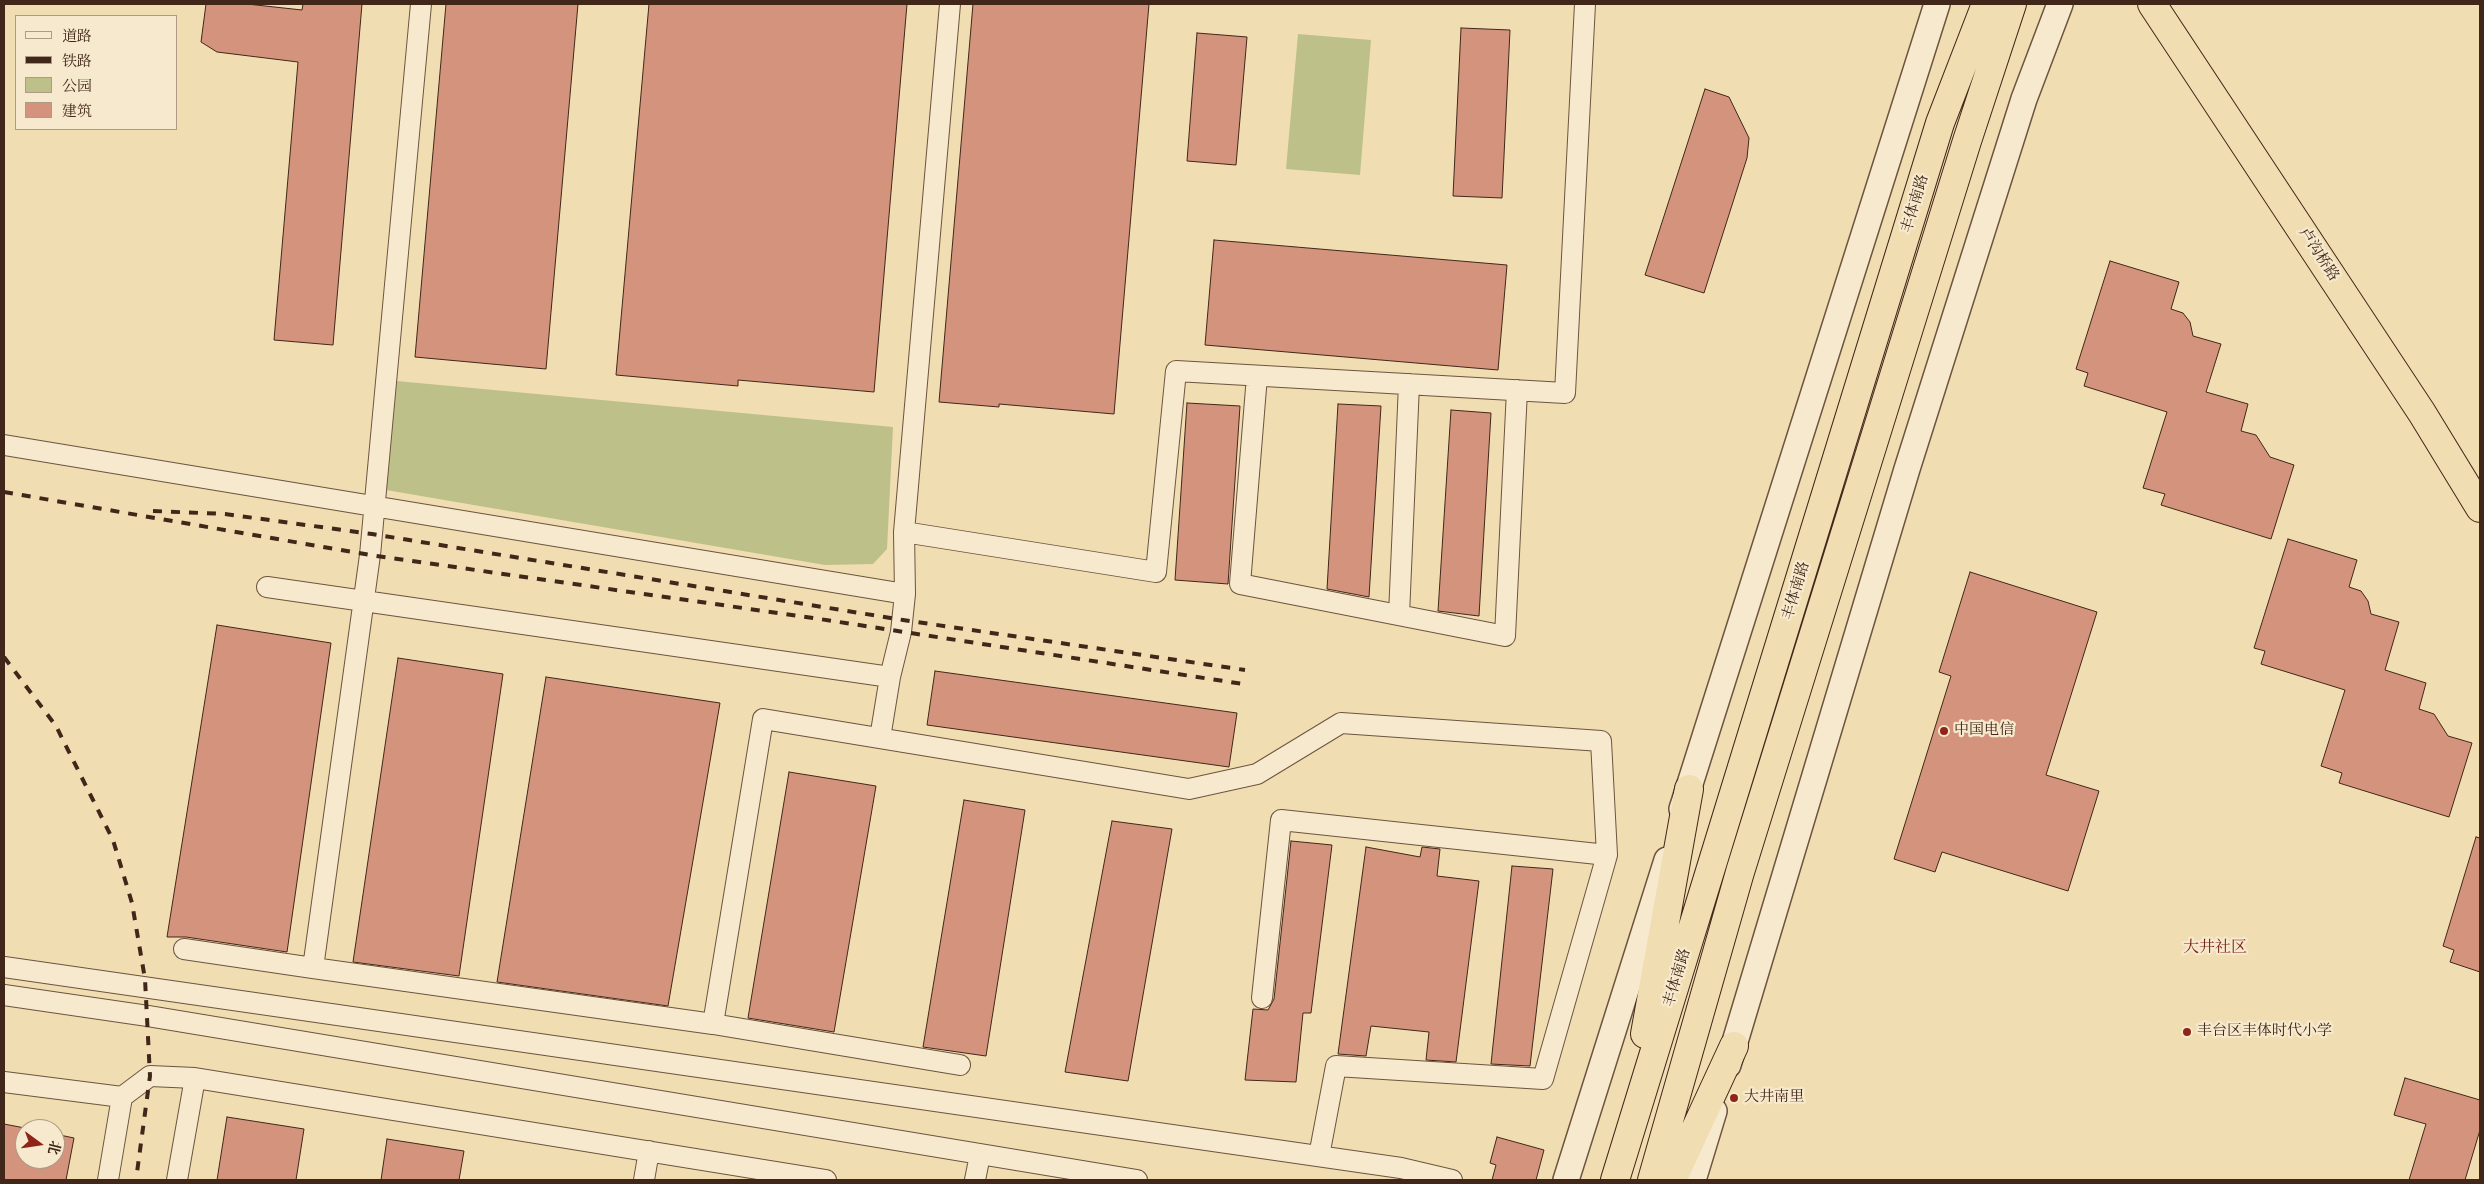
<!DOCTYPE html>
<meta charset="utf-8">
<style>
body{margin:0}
#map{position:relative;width:2484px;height:1184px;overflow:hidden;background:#f1ddb2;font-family:"IM FELL English","Noto Serif SC",serif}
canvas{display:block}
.frame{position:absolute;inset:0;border:5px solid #412719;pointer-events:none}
.legend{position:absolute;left:15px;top:15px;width:162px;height:115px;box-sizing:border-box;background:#f6e9cd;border:1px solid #ae9b85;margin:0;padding:6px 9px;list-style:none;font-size:15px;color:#412719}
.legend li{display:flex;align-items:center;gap:10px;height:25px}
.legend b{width:25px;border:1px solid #ae9b85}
.north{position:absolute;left:15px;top:1119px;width:50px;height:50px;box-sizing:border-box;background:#f6e9cd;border:1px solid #ae9b85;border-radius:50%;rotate:104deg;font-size:14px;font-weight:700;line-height:20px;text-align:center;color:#412719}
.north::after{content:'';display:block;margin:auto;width:18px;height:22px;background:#8f2418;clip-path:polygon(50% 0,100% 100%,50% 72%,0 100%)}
</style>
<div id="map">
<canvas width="2484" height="1184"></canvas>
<div class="frame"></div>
<ul class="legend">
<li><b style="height:6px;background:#f6e9cd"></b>道路</li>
<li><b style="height:6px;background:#412719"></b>铁路</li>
<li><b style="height:14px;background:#bec089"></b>公园</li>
<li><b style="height:14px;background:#d4937d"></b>建筑</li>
</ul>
<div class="north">北</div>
</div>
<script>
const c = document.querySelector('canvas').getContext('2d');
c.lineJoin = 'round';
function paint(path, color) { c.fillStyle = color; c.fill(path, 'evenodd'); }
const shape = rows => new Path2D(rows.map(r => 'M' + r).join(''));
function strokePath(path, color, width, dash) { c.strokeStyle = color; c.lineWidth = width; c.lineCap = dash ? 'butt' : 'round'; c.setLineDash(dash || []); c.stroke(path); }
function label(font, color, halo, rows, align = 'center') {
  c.font = font + ' "IM FELL English","Noto Serif SC",serif'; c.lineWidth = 4.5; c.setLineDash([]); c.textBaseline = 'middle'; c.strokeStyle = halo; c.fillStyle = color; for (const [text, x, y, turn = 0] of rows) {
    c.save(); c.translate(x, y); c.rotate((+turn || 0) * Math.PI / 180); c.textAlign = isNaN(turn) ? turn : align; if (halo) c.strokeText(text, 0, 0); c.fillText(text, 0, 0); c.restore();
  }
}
paint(shape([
 [1298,34,1371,40,1360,175,1286,169],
 [386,380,893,427,887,549,873,564,825,565,380,489]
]), '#bec089');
const building = shape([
 [206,4,247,4,302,10,303,4,362,4,333,345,274,340,298,62,217,52,201,42,206,4],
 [446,4,578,4,546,369,415,357,446,4],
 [649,4,907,4,874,392,738,380,738,386,616,375,649,4],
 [973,4,1149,4,1114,414,999,404,999,407,939,402,973,4],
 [1461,28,1510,30,1502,198,1453,196,1461,28],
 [1197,33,1247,37,1236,165,1187,161,1197,33],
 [1705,89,1729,97,1749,138,1747,158,1704,293,1645,275,1705,89],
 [1214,240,1507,265,1498,370,1205,345,1214,240],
 [2110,261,2179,282,2171,309,2183,313,2190,322,2193,336,2221,344,2206,392,2248,404,2241,431,2256,435,2270,457,2294,465,2271,539,2161,505,2165,494,2143,488,2167,412,2084,386,2088,373,2076,369,2110,261],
 [1187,403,1240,406,1228,584,1175,580,1187,403],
 [1338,404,1381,406,1369,597,1327,589,1338,404],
 [1451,410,1491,413,1479,616,1438,611,1451,410],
 [2288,539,2357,560,2349,587,2361,591,2368,601,2371,614,2399,622,2385,670,2426,683,2419,709,2434,714,2448,736,2472,743,2449,817,2339,783,2342,773,2321,766,2345,690,2261,664,2265,651,2254,648,2288,539],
 [1970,572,2097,612,2046,775,2099,791,2068,891,1942,852,1935,872,1894,859,1951,676,1939,672,1970,572],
 [217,625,331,643,287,952,186,937,167,937,217,625],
 [398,658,503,674,459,976,353,962,398,658],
 [935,671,1237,713,1229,767,927,725,935,671],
 [546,677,720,703,668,1006,497,982,546,677],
 [789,772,876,786,834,1032,748,1018,789,772],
 [964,800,1025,810,986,1056,923,1047,964,800],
 [1112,821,1172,829,1128,1081,1065,1072,1112,821],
 [2476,837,2480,838,2480,972,2450,962,2454,950,2443,946,2476,837],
 [1291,841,1332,845,1311,1013,1303,1013,1296,1082,1245,1080,1253,1009,1268,1010,1274,999,1291,841],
 [1366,847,1420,857,1422,847,1440,849,1437,876,1479,881,1456,1062,1426,1060,1429,1032,1371,1026,1366,1056,1338,1054,1366,847],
 [1512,866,1553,869,1530,1066,1491,1064,1512,866],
 [2405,1078,2480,1100,2480,1130,2465,1180,2409,1180,2426,1124,2394,1115,2405,1078],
 [227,1117,304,1129,296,1180,217,1180,227,1117],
 [4,1124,30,1129,25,1129,25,1159,55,1159,55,1134,74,1138,66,1180,4,1180,4,1124],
 [1497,1137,1544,1150,1536,1180,1492,1180,1496,1165,1490,1163,1497,1137],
 [387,1139,464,1151,459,1180,381,1180,387,1139]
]);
paint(building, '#d4937d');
strokePath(building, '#412719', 1);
const minor = shape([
 [421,4,370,555,313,968,713,1024],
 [1257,376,1240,584,1505,636,1517,390],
 [4,445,905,594,904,532,1156,572,1176,371,1565,393,1585,4],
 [904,532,950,4],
 [267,587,890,677],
 [1399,615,1409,384],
 [880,738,890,677,901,632,905,594],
 [184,949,313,968],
 [4,967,1401,1168,1452,1180],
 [4,995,148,1016,1137,1180],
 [1262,998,1281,820,1607,855,1543,1079,1336,1066,1319,1156],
 [960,1065,713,1024,763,719,1189,789,1257,774,1341,723,1601,741,1607,855],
 [4,1082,122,1097],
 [108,1180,122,1097,150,1076,195,1078,826,1180],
 [177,1180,195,1078],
 [644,1180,649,1151],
 [975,1180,980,1155]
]);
const tertiary = shape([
 [1682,809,1937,4],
 [1728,1065,1907,469,2024,99,2060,4],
 [1566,1180,1667,860],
 [1693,1180,1714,1111]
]);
const trunk = shape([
 [2152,4,2422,413,2480,508],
 [1645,1034,1689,789],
 [1615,1180,1940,123,1986,4],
 [1652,1180,1740,872,1967,141,2012,4],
 [1672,1180,1734,1046]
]);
strokePath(minor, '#6d543f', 22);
strokePath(tertiary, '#6d543f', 28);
strokePath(trunk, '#412719', 30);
strokePath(minor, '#f6e9cd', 20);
strokePath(tertiary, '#f6e9cd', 25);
strokePath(trunk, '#f1ddb2', 28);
strokePath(shape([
 [4,492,370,555,813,618,1243,684],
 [153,511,225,514,372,534,903,620,1245,670],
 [4,657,56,726,113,840,132,903,145,979,150,1076,136,1180]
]), '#412719', 4, [9, 9]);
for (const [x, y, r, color] of [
 [1944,731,5,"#8f2418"],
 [2187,1032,5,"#8f2418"],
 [1734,1098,5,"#8f2418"]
]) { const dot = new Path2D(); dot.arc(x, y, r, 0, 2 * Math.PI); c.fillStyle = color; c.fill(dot); strokePath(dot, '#f6e9cd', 2); }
label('15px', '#412719', '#f6e9cd', [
 ["丰体南路",1916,204,-73],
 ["卢沟桥路",2318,255,57],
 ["丰体南路",1797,591,-73],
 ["丰体南路",1678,978,-73]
]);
label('15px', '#412719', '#f6e9cd', [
 ["中国电信",1954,731],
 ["丰台区丰体时代小学",2197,1032],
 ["大井南里",1744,1098]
], 'left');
label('16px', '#7a1f14', '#f6e9cd', [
 ["大井社区",2215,949]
]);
</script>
